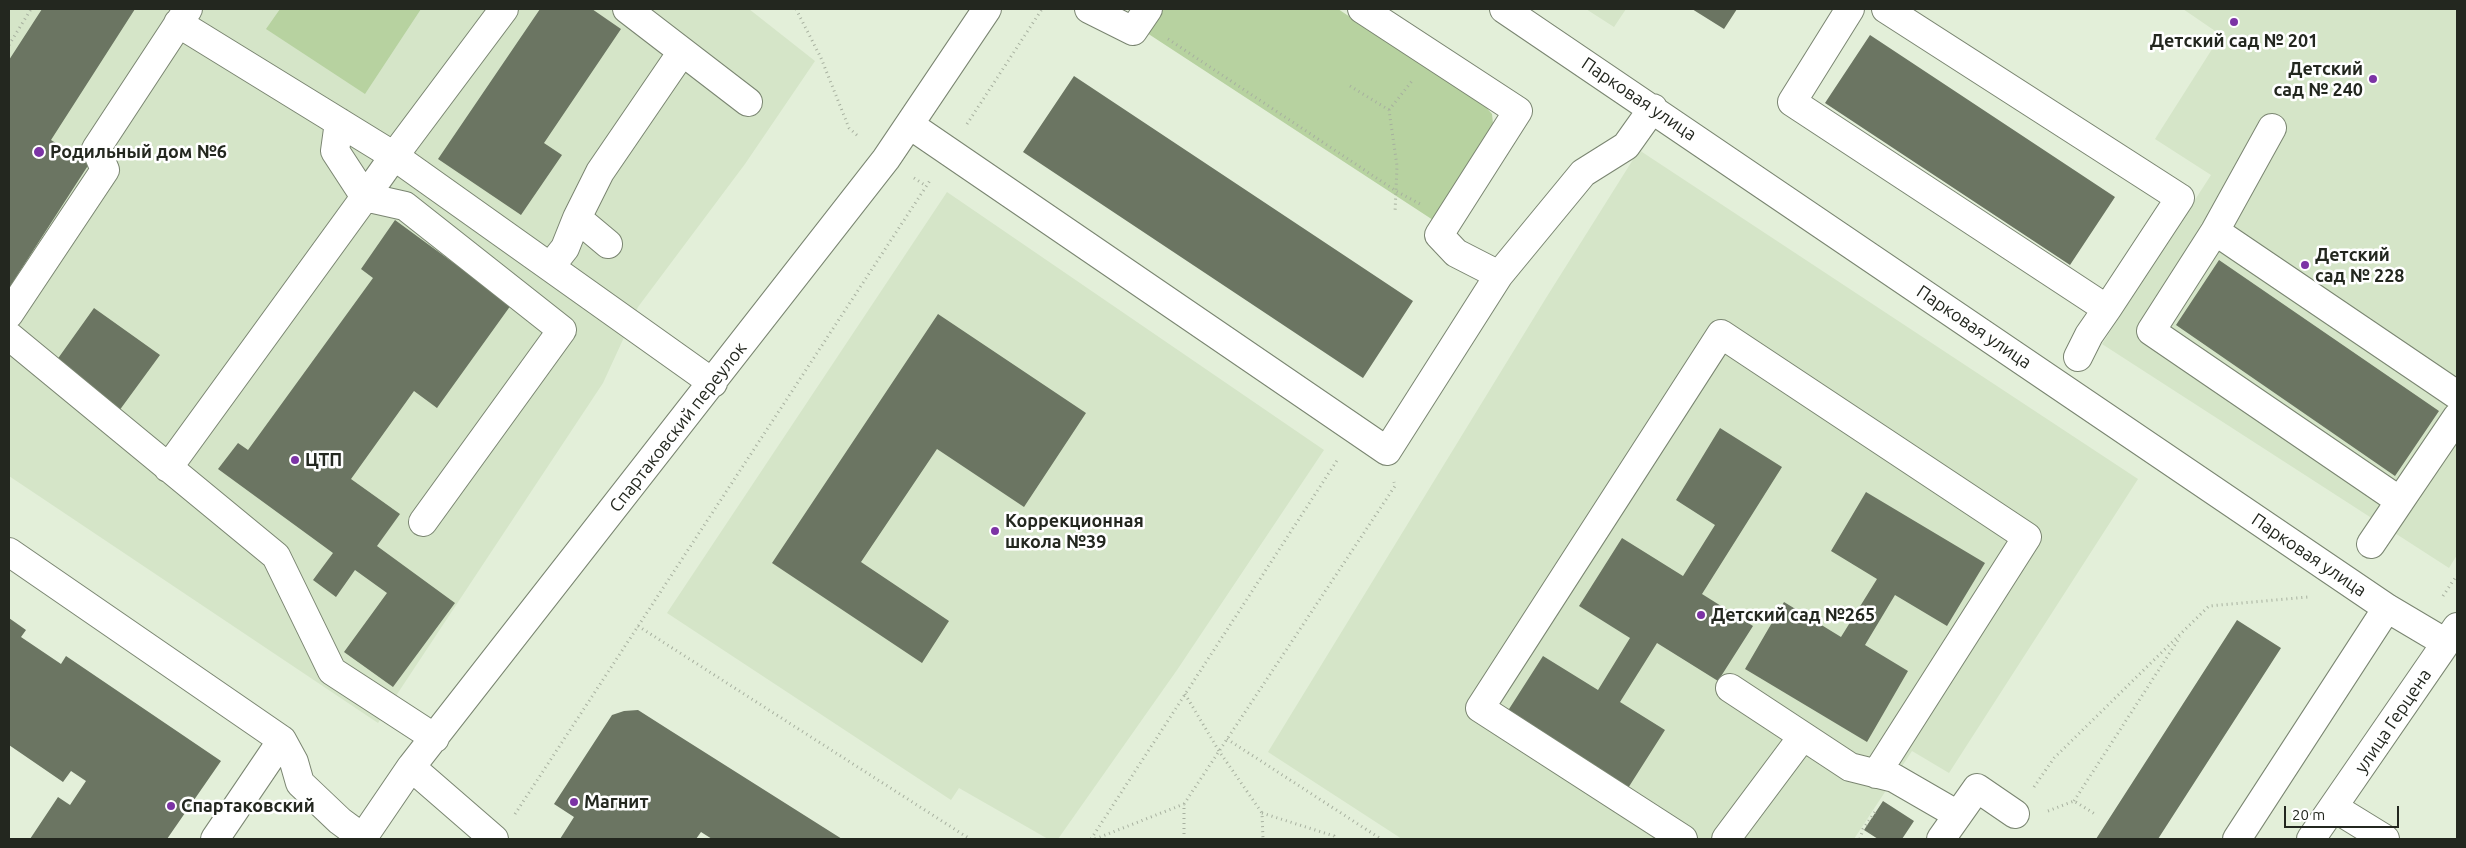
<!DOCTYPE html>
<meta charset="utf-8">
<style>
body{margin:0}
#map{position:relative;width:2466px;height:848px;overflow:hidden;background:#e3efd9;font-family:Ubuntu,sans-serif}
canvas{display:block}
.frame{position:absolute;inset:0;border:10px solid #23271f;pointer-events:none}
.scale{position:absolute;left:2284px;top:806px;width:115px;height:22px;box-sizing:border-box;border:2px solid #23271f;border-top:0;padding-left:6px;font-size:15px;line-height:18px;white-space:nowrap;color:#23271f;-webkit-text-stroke:4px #fff;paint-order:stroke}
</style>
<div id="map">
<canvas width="2466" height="848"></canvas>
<div class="frame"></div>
<div class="scale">20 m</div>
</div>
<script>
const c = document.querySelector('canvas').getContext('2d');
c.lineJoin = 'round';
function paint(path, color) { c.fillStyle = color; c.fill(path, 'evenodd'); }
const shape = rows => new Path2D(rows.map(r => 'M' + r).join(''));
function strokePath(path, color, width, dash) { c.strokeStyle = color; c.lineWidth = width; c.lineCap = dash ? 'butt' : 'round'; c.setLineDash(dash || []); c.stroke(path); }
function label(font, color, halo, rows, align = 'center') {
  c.font = font + ' Ubuntu,sans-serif'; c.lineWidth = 5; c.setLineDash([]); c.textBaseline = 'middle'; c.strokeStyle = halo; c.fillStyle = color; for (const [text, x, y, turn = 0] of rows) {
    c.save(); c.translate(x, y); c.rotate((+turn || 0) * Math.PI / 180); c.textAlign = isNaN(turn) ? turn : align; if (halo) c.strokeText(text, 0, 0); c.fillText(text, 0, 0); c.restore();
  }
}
paint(shape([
 [9,9,749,9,815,61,745,164,638,307,603,383,378,723,9,476],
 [1586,9,1626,9,1614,27],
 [2183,9,2457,9,2457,555,2449,568,2102,344,2211,175,2155,139,2221,35],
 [1639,150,2138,479,1949,773,1912,751,1854,839,1402,839,1268,752,1546,298],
 [947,192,1324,450,1177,670,1058,839,1048,839,959,788,951,800,667,613]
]), '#d5e5c8');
paint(shape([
 [280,9,421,9,365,94,266,29],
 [1163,9,1338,9,1485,106,1492,114,1493,124,1433,220,1147,33]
]), '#b7d2a0');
paint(shape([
 [42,9,135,9,51,140,89,164,9,288,9,60],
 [540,9,592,9,621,29,544,143,562,155,521,215,438,159],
 [1692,9,1737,9,1724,29],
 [1870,35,2115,197,2070,265,1825,103],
 [1074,76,1413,301,1363,378,1023,152],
 [395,220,511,305,437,408,414,391,351,479,400,514,377,546,455,603,393,687,344,652,387,593,355,570,336,597,313,580,333,553,218,469,238,443,248,450,373,278,361,269],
 [2219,260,2439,411,2395,476,2176,325],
 [94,308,160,355,119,411,54,364],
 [938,314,1086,413,1024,507,937,449,861,562,949,621,922,663,772,563],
 [1720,428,1782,467,1702,594,1753,626,1718,681,1657,643,1620,702,1665,730,1623,796,1502,720,1543,656,1598,690,1630,638,1579,606,1622,538,1683,576,1715,525,1676,500],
 [1866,492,1985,563,1947,626,1895,595,1865,645,1908,671,1867,742,1745,669,1784,602,1841,637,1877,579,1831,551],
 [9,618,26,630,21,637,61,664,66,656,221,761,167,839,30,839,58,797,70,805,86,781,71,771,63,782,9,745],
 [2237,620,2281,648,2158,839,2096,839],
 [638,710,671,731,842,839,712,839,701,832,696,839,560,839,574,817,554,804,612,715,624,711],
 [1883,801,1914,821,1902,839,1878,839,1864,830]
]), '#6b7562');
const minor = shape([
 [504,9,394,156,713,383],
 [627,9,748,102],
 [1089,9,1133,31,1148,9],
 [1362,9,1518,111,1439,235,1456,253,1499,275],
 [1504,9,2387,608,2446,643],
 [1850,9,1792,102,2107,309,2180,198,1886,9],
 [178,23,394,156,365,197,335,151,339,122],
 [910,125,1387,451,1499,275,1583,173,1626,146,1653,108],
 [2272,128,2215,231,2151,331,2400,501,2457,417],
 [2215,231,2457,395],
 [608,244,577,218,600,172,682,52],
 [550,267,565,248,577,218],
 [9,314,105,170,96,149,188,9],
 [9,336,276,556,332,671,435,738],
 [2078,357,2089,335,2107,309],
 [168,468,365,197,405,206,562,330,423,522],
 [2371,544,2400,501],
 [9,552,282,740],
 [1730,688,1850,767,1894,778,1958,815],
 [411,767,494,839],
 [2333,807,2385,839],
 [215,839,282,740,294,762,300,783,340,821,363,838],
 [362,839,411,767,886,159,987,9],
 [1683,839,1480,708,1721,334,2027,537,1876,774],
 [1726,839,1803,736],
 [1941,839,1977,788,2015,814],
 [2237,839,2387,608],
 [2311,839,2457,627]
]);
strokePath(minor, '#7a8571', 30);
strokePath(shape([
 [796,9,821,58,849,128,859,137],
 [1168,39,1396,191,1420,204],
 [9,45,31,9],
 [1350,86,1389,110,1397,166,1395,213],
 [1389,110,1412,81],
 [967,124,1042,9],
 [914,178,926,186],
 [2443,596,2457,575],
 [638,626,970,839],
 [1185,694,1219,751,1262,813,1263,839],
 [1227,739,1381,839],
 [2034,787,2054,758,2209,606,2308,597],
 [2074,801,2180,637],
 [2048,811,2074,801,2095,814],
 [1262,813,1334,836,1335,839],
 [515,814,931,179],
 [1091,839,1338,459],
 [1095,839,1184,804],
 [1184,839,1184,804,1395,486,1394,482],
 [1860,839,1863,829,1877,809]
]), '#a7b09f', 3, [1, 4]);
strokePath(minor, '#fff', 28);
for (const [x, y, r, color] of [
 [2234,22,5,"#7c33a5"],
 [2373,79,5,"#7c33a5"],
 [39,152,6,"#7c33a5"],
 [2305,265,5,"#7c33a5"],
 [295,460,5,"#7c33a5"],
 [995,531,5,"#7c33a5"],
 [1701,615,5,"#7c33a5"],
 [574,802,5,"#7c33a5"],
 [171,806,5,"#7c33a5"]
]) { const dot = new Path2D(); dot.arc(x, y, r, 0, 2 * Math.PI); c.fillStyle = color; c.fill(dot); strokePath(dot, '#fff', 2); }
label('bold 18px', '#23271f', '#fff', [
 ["Детский сад № 201",2234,41,"center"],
 ["Детский",2363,69,"right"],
 ["сад № 240",2363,90,"right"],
 ["Родильный дом №6",50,152],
 ["Детский",2315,255],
 ["сад № 228",2315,276],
 ["ЦТП",305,460],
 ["Коррекционная",1005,521],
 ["школа №39",1005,542],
 ["Детский сад №265",1711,615],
 ["Магнит",584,802],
 ["Спартаковский",181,806]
], 'left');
label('18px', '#23271f', '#fff', [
 ["Парковая улица",1639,99,34],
 ["Парковая улица",1974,327,34],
 ["Спартаковский переулок",678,427,-52],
 ["Парковая улица",2309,555,34],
 ["улица Герцена",2393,721,-56]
]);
</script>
